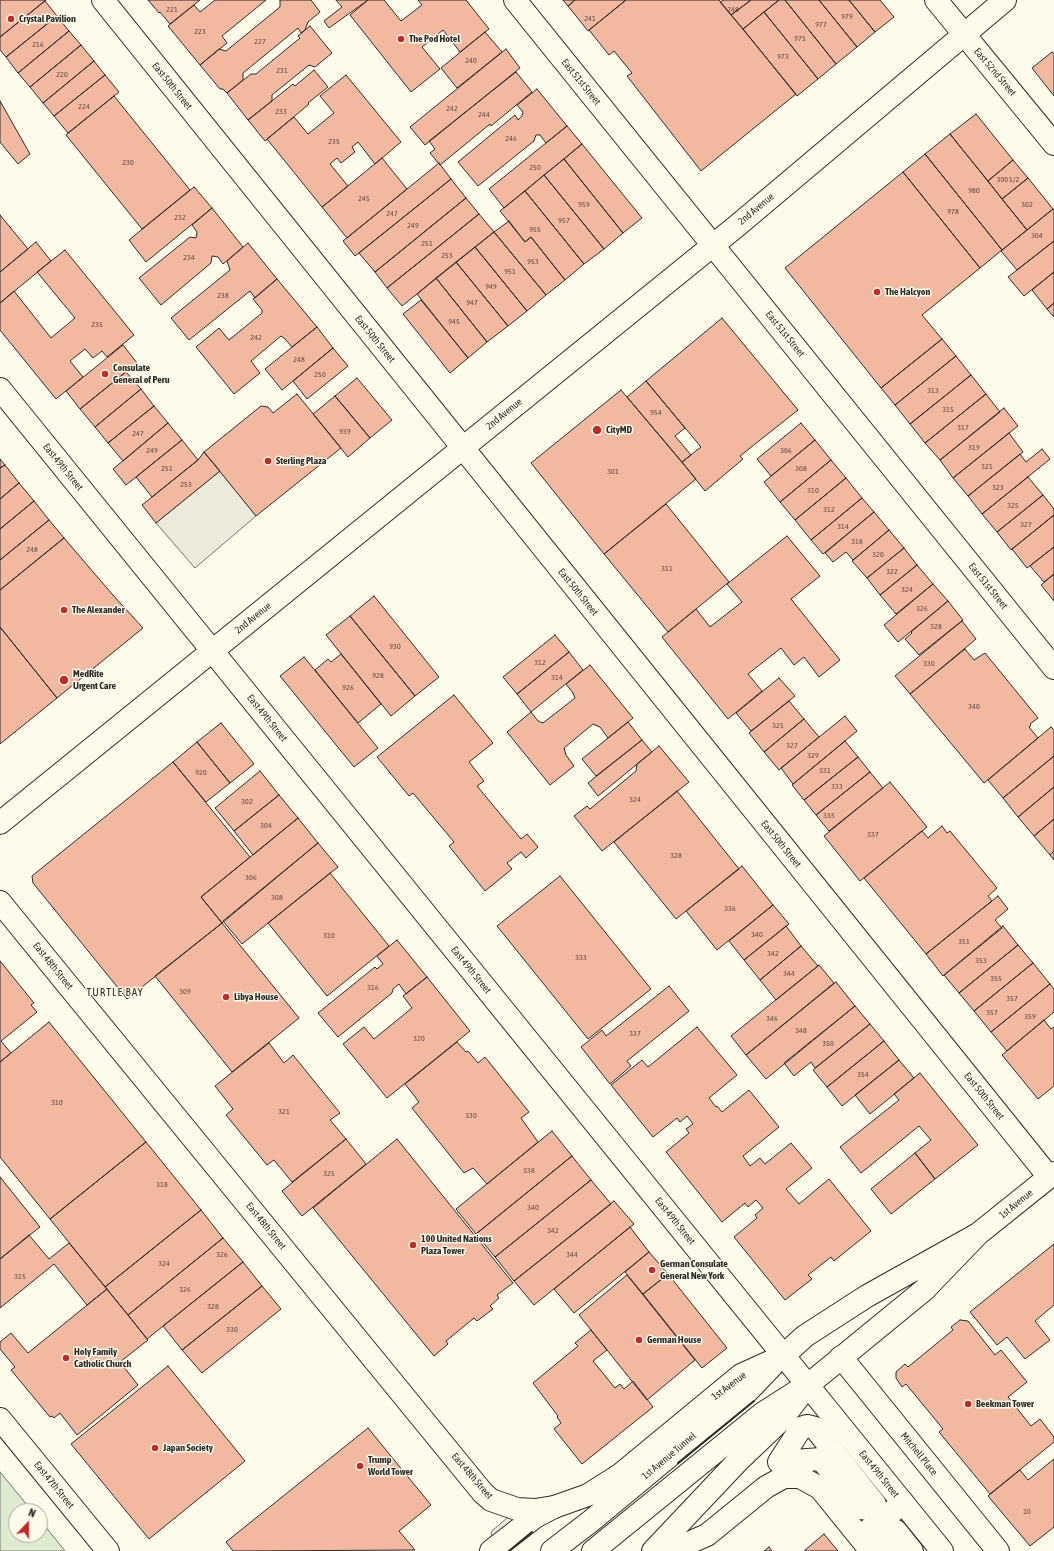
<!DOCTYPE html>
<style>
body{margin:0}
#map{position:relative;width:1054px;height:1551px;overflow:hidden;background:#fdfbea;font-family:"Asap Condensed",sans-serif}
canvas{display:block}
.north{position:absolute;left:8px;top:1503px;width:40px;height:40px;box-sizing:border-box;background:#fdfbea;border:1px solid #a9a89e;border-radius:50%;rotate:22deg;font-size:11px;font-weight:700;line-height:16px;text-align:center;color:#2b2b2b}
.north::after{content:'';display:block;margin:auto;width:14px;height:18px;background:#c62828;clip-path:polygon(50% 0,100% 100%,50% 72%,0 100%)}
</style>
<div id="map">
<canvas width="1054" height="1551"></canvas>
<div class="north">N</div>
</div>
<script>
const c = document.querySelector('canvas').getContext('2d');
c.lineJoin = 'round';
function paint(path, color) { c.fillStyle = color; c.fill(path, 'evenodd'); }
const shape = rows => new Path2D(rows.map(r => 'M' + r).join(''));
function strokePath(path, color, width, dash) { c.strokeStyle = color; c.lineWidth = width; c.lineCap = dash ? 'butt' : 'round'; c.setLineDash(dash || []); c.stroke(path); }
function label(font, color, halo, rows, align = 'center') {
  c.font = font + ' "Asap Condensed",sans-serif'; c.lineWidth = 3; c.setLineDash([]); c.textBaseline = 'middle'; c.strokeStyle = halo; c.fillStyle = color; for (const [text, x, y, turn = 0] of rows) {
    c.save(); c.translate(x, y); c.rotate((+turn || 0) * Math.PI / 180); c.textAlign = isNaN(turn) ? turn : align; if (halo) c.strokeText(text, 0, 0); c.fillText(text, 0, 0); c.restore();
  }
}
const green = shape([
 [0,1472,32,1511,16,1511,16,1535,40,1535,40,1520,65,1551,0,1551,0,1472]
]);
paint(green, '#deebd1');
strokePath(green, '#74746e', 1);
const parking = shape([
 [220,471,256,516,195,568,156,523,220,471],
 [511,1517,514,1520,513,1524,497,1536,493,1536,491,1535,492,1531,507,1518,511,1517]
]);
paint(parking, '#eceadb');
strokePath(parking, '#74746e', 1);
const building = shape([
 [0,0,46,0,0,37,0,0],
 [148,0,200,0,170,24,160,12,159,13,148,0],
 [215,0,266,0,222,36,227,43,200,65,168,26,194,5,200,12,215,0],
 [280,0,311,0,320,12,308,22,305,30,301,33,298,28,243,73,243,80,227,93,223,89,220,89,200,65,219,49,226,51,280,7,280,0],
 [336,0,368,0,329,28,324,21,342,7,336,0],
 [368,0,384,0,401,21,422,5,418,0,466,0,489,29,460,52,443,30,422,47,440,69,411,92,350,15,368,0],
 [563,0,575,0,568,6,563,0],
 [575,0,626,0,588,31,568,6,575,0],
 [626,0,719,0,796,94,701,171,627,76,632,73,614,51,609,55,589,30,626,0],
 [723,0,751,0,731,15,720,2,723,0],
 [751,0,779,0,743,29,731,15,751,0],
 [779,0,785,0,836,64,818,79,764,12,779,0],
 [785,0,819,0,857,47,836,64,785,0],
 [819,0,849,0,875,32,857,47,819,0],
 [849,0,880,0,894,17,875,32,849,0],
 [45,1,57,16,6,57,0,50,0,37,45,1],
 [764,12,818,79,797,96,743,29,764,12],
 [57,16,69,31,18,73,6,57,57,16],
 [310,26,332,53,315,67,309,65,272,95,272,101,248,120,227,93,251,74,256,74,300,38,298,36,310,26],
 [69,31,81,45,30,87,18,73,69,31],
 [485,32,502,52,457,88,441,68,485,32],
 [81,45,94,61,43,103,30,87,81,45],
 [506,49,520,68,425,145,410,127,506,49],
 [1052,52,1054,54,1054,96,1032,68,1052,52],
 [94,61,105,75,54,116,43,103,94,61],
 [314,70,328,87,308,103,309,104,265,141,248,120,293,84,295,86,314,70],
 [516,72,532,92,491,126,490,124,440,165,430,153,435,149,429,141,516,72],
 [105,75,119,92,68,133,54,116,105,75],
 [346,75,401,142,375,164,358,142,352,147,355,152,341,163,337,158,330,164,348,186,322,207,267,139,294,117,308,134,334,113,320,96,346,75],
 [537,89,567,126,546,143,540,135,536,135,534,141,478,186,458,162,515,115,518,120,522,116,523,112,517,105,537,89],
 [114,96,190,190,142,229,66,135,114,96],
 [0,101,30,154,18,164,0,142,0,101],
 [976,114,1013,160,988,181,950,134,976,114],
 [567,126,582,144,504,208,489,189,567,126],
 [950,134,1027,230,1002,250,925,154,950,134],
 [582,144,642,218,623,233,564,159,582,144],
 [925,154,1002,250,980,268,903,172,925,154],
 [382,158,407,189,347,238,322,207,382,158],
 [564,159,623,233,604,249,544,175,564,159],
 [1013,160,1028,178,1002,199,988,181,1013,160],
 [439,163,451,179,355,256,343,241,439,163],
 [903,172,980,268,922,315,942,339,881,388,785,268,903,172],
 [544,175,604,249,584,264,525,191,544,175],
 [1028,178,1053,209,1027,230,1002,199,1028,178],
 [451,179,466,198,375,272,359,253,451,179],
 [194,187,212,208,146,262,129,240,194,187],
 [525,191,584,264,565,280,531,237,525,242,500,211,525,191],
 [466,198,479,214,387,288,375,272,466,198],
 [212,208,243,247,223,264,218,257,212,256,211,263,161,305,139,278,190,237,196,238,197,232,192,225,212,208],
 [1053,209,1054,211,1054,241,1017,270,1001,251,1053,209],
 [479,214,494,232,402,306,387,288,479,214],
 [0,215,28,249,0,272,0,215],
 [509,221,525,242,531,237,565,280,546,295,494,232,509,221],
 [494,232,546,295,527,311,475,247,494,232],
 [1054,241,1054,272,1024,296,1008,277,1054,241],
 [36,242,51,261,0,303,0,272,36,242],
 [248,243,277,279,255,298,250,291,189,340,171,318,230,270,227,261,248,243],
 [475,247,527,311,508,326,456,262,475,247],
 [65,250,134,335,107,357,102,351,93,358,85,349,70,361,83,377,56,399,0,330,0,303,14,291,51,338,75,318,37,272,65,250],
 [456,262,508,326,487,342,436,278,456,262],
 [1054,272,1054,303,1047,309,1032,290,1054,272],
 [436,278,487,342,468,358,417,294,436,278],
 [277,279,317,327,292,347,285,339,281,336,251,361,260,373,234,394,196,347,219,328,229,340,262,313,262,310,253,299,277,279],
 [421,300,468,358,450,373,403,314,421,300],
 [1054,303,1054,317,1047,309,1054,303],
 [722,318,798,410,740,456,743,459,705,491,682,462,701,447,646,381,722,318],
 [317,327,333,348,282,390,265,369,317,327],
 [942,339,956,356,895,405,881,388,942,339],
 [123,345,137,363,80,409,66,391,123,345],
 [333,348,348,366,307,399,293,381,333,348],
 [956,356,971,375,910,424,895,405,956,356],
 [126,372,141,389,95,427,80,409,126,372],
 [971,375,986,394,925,443,910,424,971,375],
 [357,378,392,420,370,438,335,396,357,378],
 [646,381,685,428,675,436,691,455,682,462,627,397,646,381],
 [141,389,154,406,108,443,95,427,141,389],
 [621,390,696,479,604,554,531,463,621,390],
 [297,394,341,448,256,516,204,452,261,406,268,407,273,413,297,394],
 [986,394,1000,412,940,460,925,443,986,394],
 [335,396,370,438,348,457,313,414,335,396],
 [154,406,168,423,123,461,108,443,154,406],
 [1004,408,1018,426,953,478,940,460,1004,408],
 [168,423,182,440,126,485,113,469,168,423],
 [801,423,815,440,771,476,757,459,801,423],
 [1009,433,1023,452,968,496,953,478,1009,433],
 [182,440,198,460,152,497,136,477,182,440],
 [815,440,831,460,780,502,764,482,815,440],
 [1042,449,1050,459,982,514,968,496,1020,454,1026,462,1042,449],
 [204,452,220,471,156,523,142,505,198,460,204,452],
 [0,459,5,465,0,468,0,459],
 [831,460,846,478,795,520,780,502,831,460],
 [5,465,19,483,0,499,0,468,5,465],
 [1028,477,1043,495,997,532,982,514,1028,477],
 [846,478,862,498,811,540,795,520,846,478],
 [19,483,34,501,0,529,0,499,19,483],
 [1043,495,1054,509,1054,515,1011,550,997,532,1043,495],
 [862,498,874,512,823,554,811,540,862,498],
 [34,501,49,520,0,560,0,529,34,501],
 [666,504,729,582,668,632,604,554,666,504],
 [874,512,889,530,853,560,846,552,833,562,825,553,874,512],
 [1054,515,1054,547,1027,568,1012,549,1054,515],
 [49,520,64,538,0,590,0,560,49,520],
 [889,530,904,548,867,578,852,561,889,530],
 [787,536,820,576,791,599,840,660,819,677,804,657,794,665,781,648,748,674,762,691,728,719,662,637,696,609,710,627,742,602,727,584,787,536],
 [64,538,112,594,143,628,57,698,0,627,0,590,64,538],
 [1054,547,1054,574,1044,582,1030,566,1054,547],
 [904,548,917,565,880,595,867,578,904,548],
 [917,565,933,584,896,614,880,595,917,565],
 [1054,574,1054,601,1041,585,1054,574],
 [933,584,948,601,898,642,884,625,933,584],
 [374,596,439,677,415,696,350,616,374,596],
 [948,601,963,620,919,655,905,639,912,633,911,632,948,601],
 [350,616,415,696,391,716,326,635,350,616],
 [962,621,976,639,910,694,895,676,962,621],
 [0,627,57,698,0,744,0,627],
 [555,635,569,652,517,694,503,677,555,635],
 [965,649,974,660,985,653,1038,718,1030,724,1031,725,1029,727,1038,738,984,783,910,694,965,649],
 [569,652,583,670,531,712,517,694,569,652],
 [341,654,381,704,358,723,315,670,328,659,331,662,341,654],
 [304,657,378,748,354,767,280,676,304,657],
 [590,665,633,718,608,738,600,727,593,724,564,748,566,755,574,766,550,785,507,732,531,712,538,721,543,723,575,698,573,693,566,684,590,665],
 [779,678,795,696,751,731,736,713,779,678],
 [454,695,493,743,469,762,484,781,477,786,521,839,527,834,538,847,526,858,521,852,507,863,512,869,485,891,449,846,454,842,413,793,409,796,377,757,454,695],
 [789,701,804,719,764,752,749,733,789,701],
 [845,716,857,731,793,784,781,768,845,716],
 [804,719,819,737,779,770,764,752,804,719],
 [628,722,642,740,596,776,582,759,628,722],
 [221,723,254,764,230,783,197,742,221,723],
 [1051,727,1054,730,1054,756,1003,798,988,780,1051,727],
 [642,740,652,752,598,796,588,783,642,740],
 [845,741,858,757,804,800,792,785,845,741],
 [197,742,230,783,206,802,173,762,197,742],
 [659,746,689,782,602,851,574,816,587,806,590,809,636,771,637,764,659,746],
 [1054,756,1054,787,1018,817,1003,798,1054,756],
 [858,757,870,772,816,815,804,800,858,757],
 [173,762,250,857,201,897,222,923,127,999,33,883,32,876,173,762],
 [260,771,279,795,234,831,215,808,260,771],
 [870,772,883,788,829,831,816,815,870,772],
 [890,782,927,827,860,881,824,836,890,782],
 [1054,787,1054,819,1034,836,1018,817,1054,787],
 [677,791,739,869,676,919,614,842,677,791],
 [279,795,298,818,253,855,234,831,279,795],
 [298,818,318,843,222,923,201,897,298,818],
 [1054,819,1054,851,1050,855,1034,836,1054,819],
 [942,826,947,833,950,831,997,888,988,896,992,901,926,954,864,878,922,831,928,838,942,826],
 [318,843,338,867,242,944,223,921,318,843],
 [1054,851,1054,860,1050,855,1054,851],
 [742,866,773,905,717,950,686,911,742,866],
 [330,873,389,946,327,996,268,923,330,873],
 [560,876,651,989,588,1039,497,926,560,876],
 [998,896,1008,909,995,920,1002,928,943,976,926,954,998,896],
 [773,905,789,924,744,960,729,941,773,905],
 [222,923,299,1018,232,1072,155,976,222,923],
 [786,926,801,946,760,980,744,960,786,926],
 [1003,926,1018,945,959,993,944,975,1003,926],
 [397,940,427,977,406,994,399,984,393,989,392,993,338,1037,318,1013,375,967,377,969,383,964,377,956,397,940],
 [1018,945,1033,963,974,1011,959,993,1018,945],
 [801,946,818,966,776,1000,760,980,801,946],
 [0,961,34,1003,31,1005,37,1012,1,1041,11,1053,0,1062,0,961],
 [1033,963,1050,984,991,1032,974,1011,1033,963],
 [819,965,834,983,746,1055,731,1036,819,965],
 [427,977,470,1031,387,1098,343,1044,364,1027,374,1039,412,1008,403,996,427,977],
 [836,982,855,1006,766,1079,746,1055,836,982],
 [1050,984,1054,989,1054,1012,1007,1051,991,1032,1050,984],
 [669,986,689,1011,627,1061,631,1066,610,1084,581,1047,602,1030,606,1036,669,986],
 [855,1006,870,1024,815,1068,811,1062,794,1076,784,1063,855,1006],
 [1044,1020,1051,1029,1054,1027,1054,1086,1038,1099,1002,1055,1044,1020],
 [49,1022,146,1142,50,1219,0,1157,0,1062,49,1022],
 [870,1024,884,1041,827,1087,813,1070,870,1024],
 [697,1027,737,1075,709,1098,716,1107,717,1106,722,1112,749,1090,779,1127,743,1156,750,1166,760,1158,765,1164,791,1143,812,1168,786,1189,799,1204,829,1179,871,1231,834,1261,831,1257,808,1275,812,1279,785,1300,734,1237,757,1218,755,1215,763,1208,756,1200,748,1207,745,1203,722,1222,666,1152,689,1133,686,1129,693,1124,687,1116,680,1122,677,1118,653,1137,611,1085,642,1060,648,1067,697,1027],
 [884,1041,899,1060,842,1106,827,1087,884,1041],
 [457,1042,466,1052,468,1051,478,1063,485,1057,529,1112,521,1118,538,1142,487,1184,473,1168,464,1173,412,1108,419,1102,405,1084,457,1042],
 [269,1043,284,1063,293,1055,340,1113,330,1120,346,1139,292,1182,274,1160,267,1165,226,1115,233,1109,215,1086,269,1043],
 [899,1060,914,1078,870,1114,855,1095,899,1060],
 [920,1073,978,1145,935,1179,915,1153,931,1140,919,1126,861,1173,840,1147,899,1100,894,1094,920,1073],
 [552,1131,572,1156,476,1234,456,1209,552,1131],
 [346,1139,366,1164,302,1216,282,1191,346,1139],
 [397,1139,513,1283,497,1295,499,1298,490,1306,493,1309,477,1321,474,1318,446,1341,448,1344,434,1356,313,1208,397,1139],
 [146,1142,201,1210,105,1287,50,1219,146,1142],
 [915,1153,935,1179,891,1214,871,1189,915,1153],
 [572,1156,591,1180,495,1257,476,1234,572,1156],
 [0,1177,40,1227,0,1259,0,1177],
 [591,1180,611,1204,514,1281,495,1257,591,1180],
 [614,1201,634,1224,534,1305,514,1281,614,1201],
 [201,1210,223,1238,128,1315,105,1287,201,1210],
 [630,1227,649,1252,574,1313,554,1289,630,1227],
 [29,1235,49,1259,69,1243,107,1289,87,1305,54,1264,0,1308,0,1259,29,1235],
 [223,1238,243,1262,147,1339,128,1315,223,1238],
 [1054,1244,1054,1305,1035,1321,1050,1340,1025,1359,1007,1337,997,1345,970,1312,1054,1244],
 [649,1252,668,1274,643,1294,625,1272,649,1252],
 [243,1262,262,1286,182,1350,163,1326,243,1262],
 [668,1274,727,1348,702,1368,643,1294,668,1274],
 [627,1275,695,1360,647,1400,579,1315,627,1275],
 [262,1286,281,1309,202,1373,182,1350,262,1286],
 [107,1289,148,1340,120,1362,138,1385,77,1435,60,1413,54,1418,52,1416,50,1417,11,1370,15,1367,0,1349,0,1342,11,1333,28,1353,107,1289],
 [960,1320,968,1321,995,1355,1001,1350,1027,1382,1008,1397,1031,1426,1040,1419,1054,1437,1054,1442,990,1494,939,1432,943,1429,906,1384,902,1387,896,1378,896,1372,905,1364,908,1367,953,1330,951,1327,960,1320],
 [591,1330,607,1350,593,1361,615,1388,620,1384,624,1389,633,1381,653,1407,582,1464,554,1429,561,1423,557,1417,558,1416,533,1383,578,1346,575,1343,591,1330],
 [168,1366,245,1461,149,1539,71,1444,168,1366],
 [368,1428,431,1505,399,1531,415,1550,233,1551,226,1542,368,1428],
 [1054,1459,1054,1527,1030,1546,988,1496,1020,1470,1028,1480,1054,1459],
 [824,1534,838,1551,804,1551,824,1534],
 [769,1547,772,1551,764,1551,769,1547]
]);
paint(building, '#f2b8a0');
strokePath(building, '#2b2b2b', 1);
const minor = shape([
 [515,0,1054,668],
 [936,0,1054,144],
 [0,902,483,1493,491,1500,517,1509,535,1510,554,1507],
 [841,1357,998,1551],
 [0,1419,108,1551],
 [807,1426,815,1428,875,1504,869,1509,861,1508,821,1459,779,1462,801,1428,807,1426],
 [860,1537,903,1503],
 [670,1551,707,1535,766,1487,784,1477,800,1477,820,1488,871,1551],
 [895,1551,886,1540,896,1531,912,1551]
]);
const major = shape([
 [103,0,1049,1177],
 [0,389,942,1551],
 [0,823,738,225,1005,0],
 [491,1551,535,1517,554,1507,588,1495,621,1474,741,1375,783,1356,805,1336,867,1296,978,1234],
 [552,1551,591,1521,748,1391,772,1366],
 [593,1551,763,1413,796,1392],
 [653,1551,739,1460,782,1419,808,1385,924,1290,978,1234,1054,1173]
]);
strokePath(minor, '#2b2b2b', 24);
strokePath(major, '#2b2b2b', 24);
strokePath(minor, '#fdfbea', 22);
strokePath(major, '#fdfbea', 22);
strokePath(shape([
 [678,1463,754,1401],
 [509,1551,532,1532]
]), '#2b2b2b', 2);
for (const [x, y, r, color] of [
 [11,19,4,"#c62828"],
 [401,39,4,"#c62828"],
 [877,292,4,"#c62828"],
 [105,374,4,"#c62828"],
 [597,430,5,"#c62828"],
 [268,461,4,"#c62828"],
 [64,610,4,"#c62828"],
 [64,680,5,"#c62828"],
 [226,997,4,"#c62828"],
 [413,1245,4,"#c62828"],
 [652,1270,4,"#c62828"],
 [639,1340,4,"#c62828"],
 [66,1358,4,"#c62828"],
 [968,1404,4,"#c62828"],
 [155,1448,4,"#c62828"],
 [360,1466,4,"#c62828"]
]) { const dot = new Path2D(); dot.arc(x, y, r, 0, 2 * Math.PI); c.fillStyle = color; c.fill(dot); strokePath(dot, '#fdfbea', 1.5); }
label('8px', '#5d4e48', null, [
 ["221",172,9],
 ["248",733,9],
 ["979",847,16],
 ["241",590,18],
 ["977",821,24],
 ["223",200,31],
 ["975",800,38],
 ["227",260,41],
 ["216",38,44],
 ["973",783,56],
 ["240",471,60],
 ["231",282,70],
 ["220",62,74],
 ["224",84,106],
 ["242",452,108],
 ["233",281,111],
 ["244",484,114],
 ["246",511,138],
 ["235",334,141],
 ["230",128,162],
 ["250",535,167],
 ["300 1/2",1008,179],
 ["980",974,190],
 ["245",364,198],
 ["959",584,204],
 ["302",1027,204],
 ["978",953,211],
 ["247",392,213],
 ["232",180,217],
 ["957",564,220],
 ["249",413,225],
 ["955",535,229],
 ["304",1037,235],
 ["251",427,243],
 ["253",447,255],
 ["234",189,257],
 ["953",533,261],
 ["951",510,271],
 ["949",491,286],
 ["238",223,295],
 ["947",472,302],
 ["945",454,321],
 ["235",97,324],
 ["242",256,337],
 ["248",299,359],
 ["250",320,374],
 ["313",933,390],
 ["315",948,409],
 ["954",656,412],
 ["317",963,427],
 ["939",345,431],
 ["247",138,433],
 ["319",974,447],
 ["249",152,450],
 ["306",786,450],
 ["321",987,466],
 ["251",167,468],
 ["308",801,468],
 ["301",613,471],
 ["253",186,484],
 ["323",998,487],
 ["310",813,490],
 ["325",1013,505],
 ["312",829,509],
 ["327",1026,524],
 ["314",843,526],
 ["318",857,541],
 ["248",32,549],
 ["320",878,554],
 ["311",667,568],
 ["322",892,571],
 ["324",907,589],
 ["326",922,608],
 ["328",936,626],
 ["930",395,646],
 ["312",540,662],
 ["330",929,663],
 ["928",378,675],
 ["314",557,677],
 ["926",348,687],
 ["340",974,706],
 ["325",778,725],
 ["327",792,745],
 ["329",813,755],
 ["331",825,770],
 ["920",201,772],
 ["333",837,786],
 ["324",635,799],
 ["302",247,801],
 ["335",829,815],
 ["304",266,825],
 ["337",873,834],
 ["328",676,855],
 ["306",251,877],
 ["308",277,897],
 ["336",730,908],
 ["340",757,934],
 ["310",329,935],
 ["351",964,941],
 ["342",773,953],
 ["333",581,957],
 ["353",981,960],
 ["344",789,973],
 ["355",996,978],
 ["316",373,987],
 ["309",185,991],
 ["357",1012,998],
 ["357",992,1012],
 ["359",1030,1016],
 ["346",772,1018],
 ["348",801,1030],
 ["337",635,1033],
 ["320",419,1038],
 ["350",828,1043],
 ["354",863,1074],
 ["310",57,1102],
 ["321",284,1111],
 ["330",471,1115],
 ["338",529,1170],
 ["325",329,1173],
 ["318",162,1184],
 ["340",533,1207],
 ["342",553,1230],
 ["326",222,1254],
 ["344",572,1254],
 ["324",164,1263],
 ["315",20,1276],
 ["326",185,1289],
 ["328",213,1306],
 ["330",232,1329],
 ["10",1027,1511]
]);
label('bold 10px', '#2b2b2b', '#fdfbea', [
 ["Crystal Pavilion",19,19],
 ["The Pod Hotel",409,39],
 ["The Halcyon",885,292],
 ["Consulate",113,368],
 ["General of Peru",113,380],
 ["CityMD",606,430],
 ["Sterling Plaza",276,461],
 ["The Alexander",72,610],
 ["MedRite",73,674],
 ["Urgent Care",73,686],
 ["Libya House",234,997],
 ["100 United Nations",421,1239],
 ["Plaza Tower",421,1251],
 ["German Consulate",660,1264],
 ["General New York",660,1276],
 ["German House",647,1340],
 ["Holy Family",74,1352],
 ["Catholic Church",74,1364],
 ["Beekman Tower",976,1404],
 ["Japan Society",163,1448],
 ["Trump",368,1460],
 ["World Tower",368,1472]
], 'left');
label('10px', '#2b2b2b', '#fdfbea', [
 ["East 52nd Street",995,72,50],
 ["East 51st Street",581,82,51],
 ["East 50th Street",172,86,51],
 ["2nd Avenue",756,209,-40],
 ["East 51st Street",785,334,51],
 ["East 50th Street",375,339,51],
 ["2nd Avenue",504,414,-39],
 ["East 49th Street",63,467,51],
 ["East 51st Street",988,586,51],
 ["East 50th Street",578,592,51],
 ["2nd Avenue",253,618,-39],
 ["East 49th Street",267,718,51],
 ["East 50th Street",781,844,51],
 ["East 48th Street",53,966,51],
 ["East 49th Street",471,970,51],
 ["East 50th Street",984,1096,51],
 ["1st Avenue",1016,1204,-39],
 ["East 49th Street",675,1221,51],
 ["East 48th Street",266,1226,51],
 ["1st Avenue",729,1386,-37],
 ["Mitchell Place",919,1454,51],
 ["1st Avenue Tunnel",669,1456,-40],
 ["East 49th Street",879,1474,51],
 ["East 48th Street",472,1476,49],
 ["East 47th Street",54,1485,51]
]);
c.letterSpacing = '1px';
label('11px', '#2b2b2b', '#fdfbea', [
 ["TURTLE BAY",115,993]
]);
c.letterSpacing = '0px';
</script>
